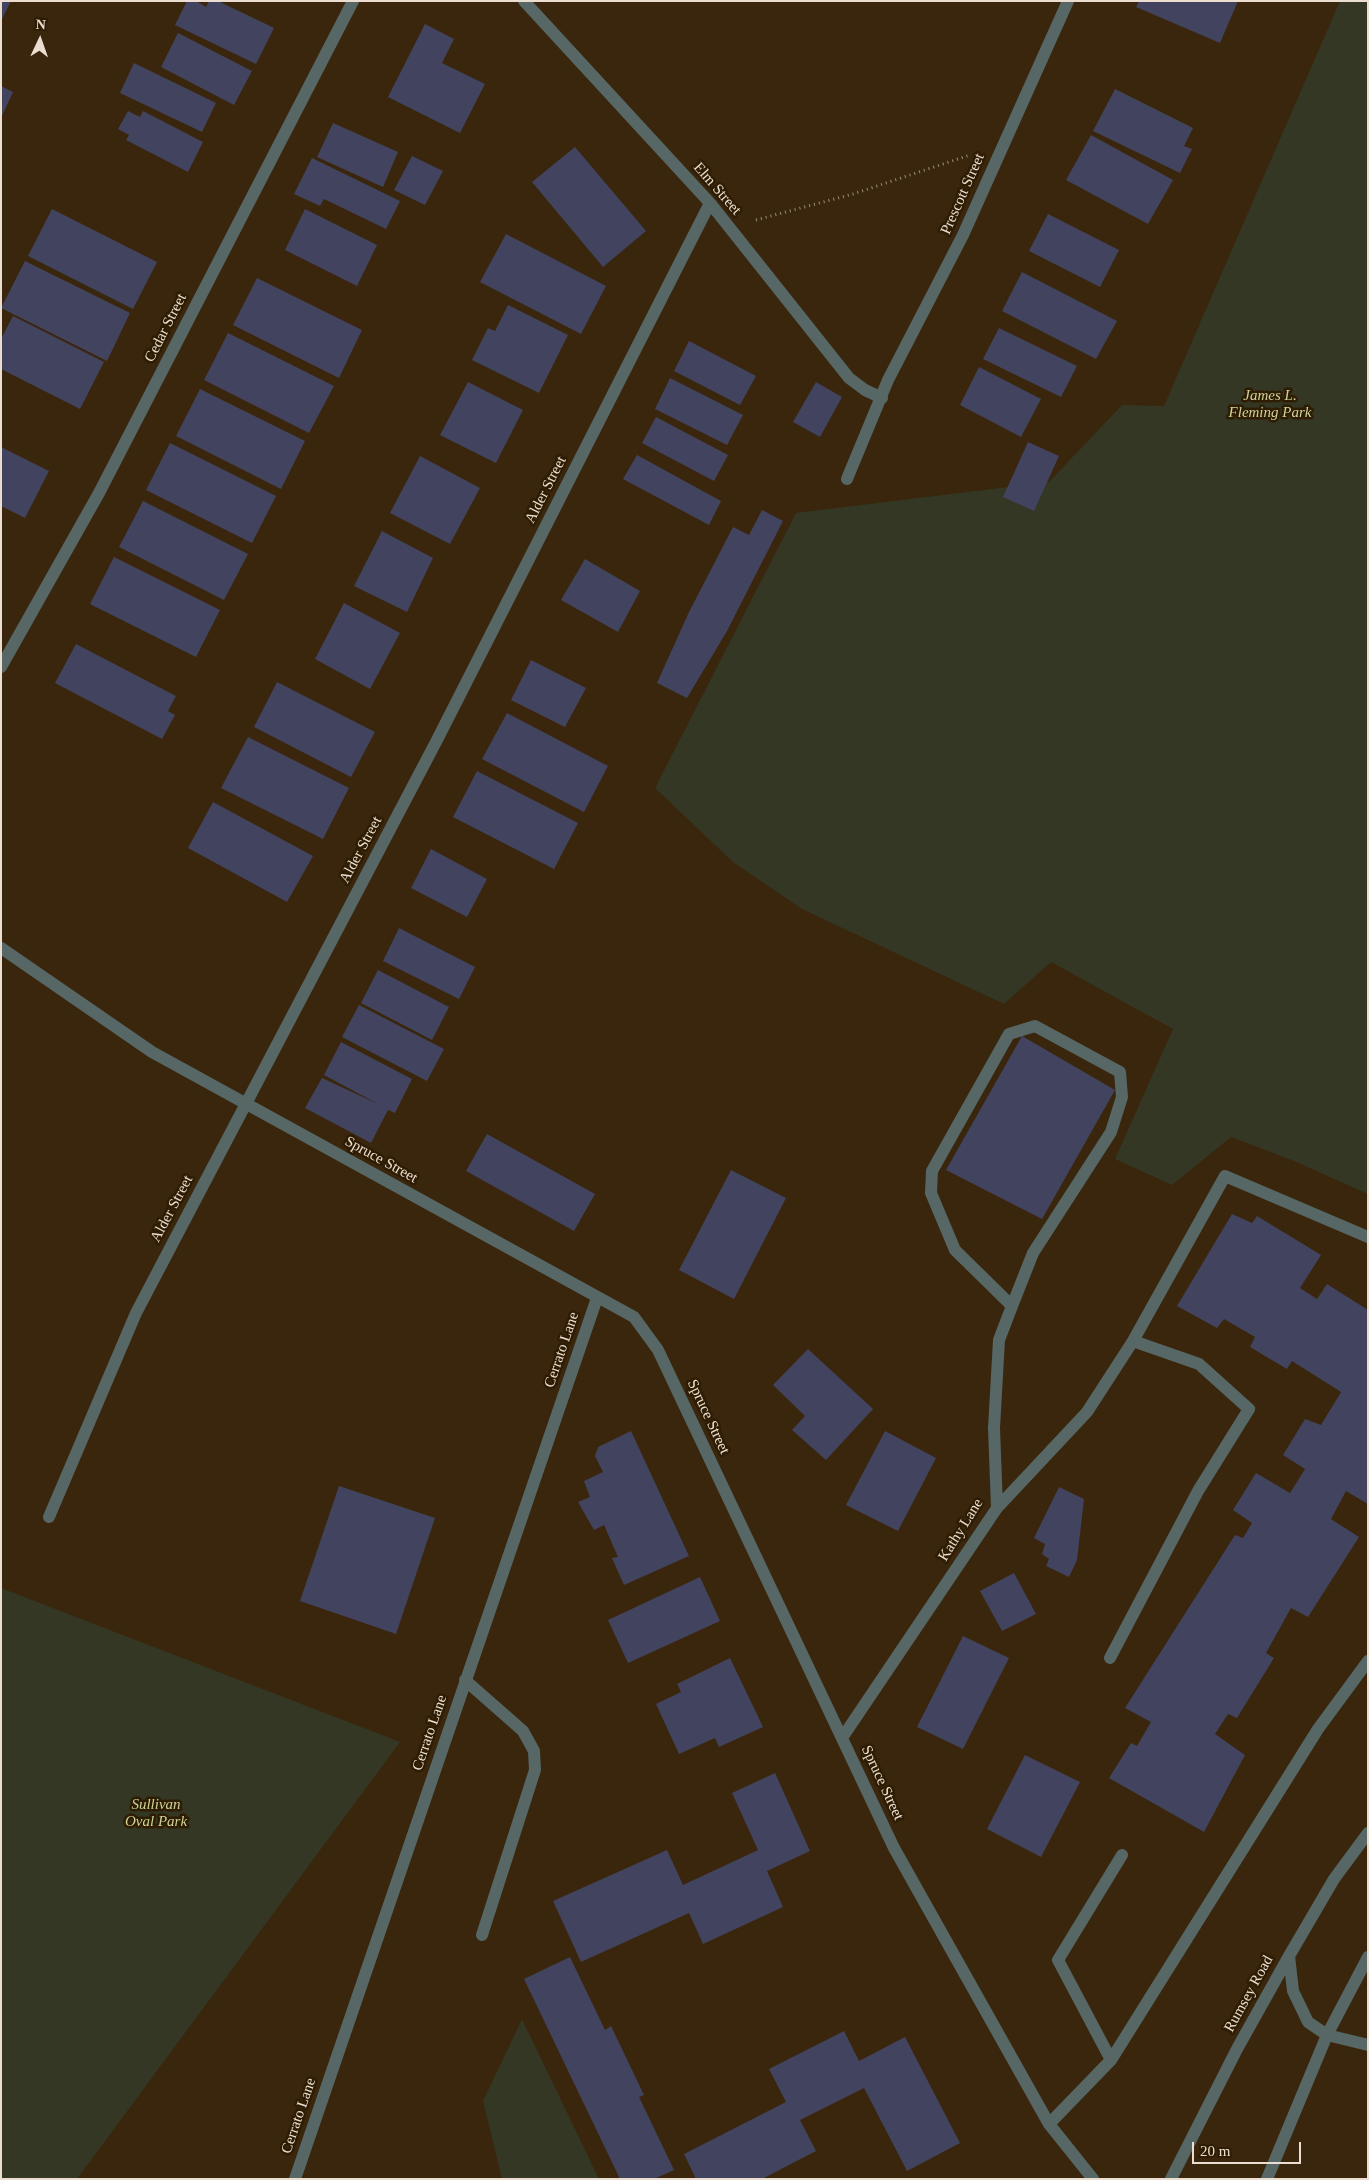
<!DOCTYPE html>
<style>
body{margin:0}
#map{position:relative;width:1369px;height:2180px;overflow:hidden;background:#39260d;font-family:Georgia,serif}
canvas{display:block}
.frame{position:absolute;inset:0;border:2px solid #ebded0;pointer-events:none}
.north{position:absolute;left:15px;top:15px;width:50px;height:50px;-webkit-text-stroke:4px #2e1c03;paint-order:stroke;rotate:3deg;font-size:14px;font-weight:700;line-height:20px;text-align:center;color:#ebded0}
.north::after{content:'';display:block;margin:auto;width:18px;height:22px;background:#ebded0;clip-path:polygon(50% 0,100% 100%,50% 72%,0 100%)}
.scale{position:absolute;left:1192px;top:2142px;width:109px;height:22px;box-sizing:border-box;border:2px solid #ebded0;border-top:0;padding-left:6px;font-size:15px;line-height:18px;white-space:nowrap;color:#ebded0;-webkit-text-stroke:4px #2e1c03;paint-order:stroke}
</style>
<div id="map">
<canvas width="1369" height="2180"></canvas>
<div class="frame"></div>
<div class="north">N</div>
<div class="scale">20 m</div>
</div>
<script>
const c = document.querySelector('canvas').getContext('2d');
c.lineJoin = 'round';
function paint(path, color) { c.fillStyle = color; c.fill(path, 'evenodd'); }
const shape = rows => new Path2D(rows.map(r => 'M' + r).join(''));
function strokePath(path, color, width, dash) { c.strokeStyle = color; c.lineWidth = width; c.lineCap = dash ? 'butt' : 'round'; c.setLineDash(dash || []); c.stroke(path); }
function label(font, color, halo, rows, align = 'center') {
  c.font = font + ' Georgia,serif'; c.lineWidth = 5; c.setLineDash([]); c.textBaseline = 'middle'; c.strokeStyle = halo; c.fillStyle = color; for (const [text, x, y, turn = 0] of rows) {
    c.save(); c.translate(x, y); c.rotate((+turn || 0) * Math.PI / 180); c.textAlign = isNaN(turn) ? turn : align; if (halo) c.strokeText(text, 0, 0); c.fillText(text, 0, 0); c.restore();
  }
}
paint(shape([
 [1340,1,1368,1,1368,1194,1294,1161,1231,1137,1172,1185,1115,1159,1173,1029,1051,962,1004,1004,802,909,733,862,655,788,796,513,1049,482,1122,405,1164,406],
 [1,1588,400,1742,77,2179,1,2179],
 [522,2019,599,2179,502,2179,483,2101]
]), '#343723');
paint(shape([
 [1,1,11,1,1,21],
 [187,1,196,1,206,7,209,1,218,1,274,28,256,64,175,25],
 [1139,1,1238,1,1220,43,1136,7],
 [425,24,454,39,442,63,485,84,460,133,388,97],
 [178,33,252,71,234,105,161,67],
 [134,63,216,103,202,132,120,93],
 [1,86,13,92,1,118],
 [1115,89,1193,128,1184,146,1192,149,1180,173,1093,131],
 [128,111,140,117,143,111,203,142,188,172,126,140,129,135,118,129],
 [333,123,398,152,383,187,317,157],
 [1091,135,1173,180,1148,224,1066,180],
 [575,147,646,231,603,267,532,182],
 [412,156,443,171,425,205,394,190],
 [312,158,400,201,386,229,324,199,320,206,294,194],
 [52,209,157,262,133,309,28,256],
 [305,209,377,245,357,286,285,250],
 [1048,214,1119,250,1100,287,1029,251],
 [506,234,606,286,581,334,480,282],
 [25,261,130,313,107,361,1,308],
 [1022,272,1117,321,1096,359,1002,311],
 [257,278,362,330,339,378,233,325],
 [508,305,568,335,539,393,472,360,488,328,495,331],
 [13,316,104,362,80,409,1,369,1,339],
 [999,328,1077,366,1061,397,983,359],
 [228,333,334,386,309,433,204,380],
 [689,341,756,376,740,405,674,371],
 [979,367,1041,399,1021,437,960,405],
 [670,378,743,415,727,445,655,409],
 [468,382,523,410,496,463,440,435],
 [816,382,842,397,820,437,793,422],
 [200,389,305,441,281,489,176,436],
 [656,417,728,455,714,481,642,443],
 [1028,442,1059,456,1034,511,1003,497],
 [170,443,276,496,252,543,146,490],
 [1,447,49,471,25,518,1,506],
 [637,455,721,501,709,525,623,479],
 [420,456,480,488,450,544,390,513],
 [143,501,248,554,224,600,119,547],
 [762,510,783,521,727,631,687,698,657,683,689,612,733,527,749,535],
 [382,531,433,558,407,612,354,586],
 [114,557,220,610,196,657,90,604],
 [585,559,640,591,618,632,561,600],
 [344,603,400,633,370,689,315,659],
 [76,644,176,696,168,711,175,715,162,739,55,683],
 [531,660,586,688,565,727,511,700],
 [277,682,375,732,351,777,254,727],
 [507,713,608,766,584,812,482,759],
 [248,737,349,788,323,839,221,788],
 [477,771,578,823,554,869,453,817],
 [213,802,313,856,287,902,188,848],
 [431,849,487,879,467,917,411,888],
 [399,928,475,967,459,999,383,961],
 [378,970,449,1007,432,1040,361,1003],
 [359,1005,444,1049,427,1081,342,1037],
 [1022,1036,1115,1090,1042,1219,946,1170],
 [341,1042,412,1079,395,1113,388,1110,371,1143,305,1108,322,1078,378,1104,324,1075],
 [487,1134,595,1194,574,1231,466,1171],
 [731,1170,786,1198,734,1299,679,1270],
 [1232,1214,1252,1223,1257,1216,1321,1255,1300,1288,1317,1299,1327,1284,1368,1310,1368,1504,1346,1491,1331,1519,1359,1537,1308,1617,1291,1608,1266,1653,1274,1658,1237,1718,1228,1714,1215,1734,1245,1755,1204,1832,1109,1778,1131,1743,1137,1746,1151,1722,1125,1708,1235,1535,1243,1538,1252,1523,1233,1510,1256,1473,1290,1493,1305,1469,1283,1455,1305,1419,1321,1425,1341,1392,1292,1361,1287,1369,1250,1347,1255,1337,1224,1319,1217,1328,1177,1306],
 [808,1349,873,1409,826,1460,792,1430,805,1416,773,1385],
 [631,1431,689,1556,624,1585,612,1558,618,1557,604,1525,594,1530,578,1502,590,1497,584,1481,603,1472,595,1456,598,1447],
 [885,1431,936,1458,898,1531,846,1505],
 [339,1486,435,1518,396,1634,300,1601],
 [1059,1487,1084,1499,1077,1560,1069,1577,1046,1566,1049,1559,1042,1554,1045,1544,1034,1538],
 [1014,1573,1036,1614,1002,1631,980,1591],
 [700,1577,720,1621,628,1663,608,1620],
 [963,1636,1009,1658,963,1749,917,1727],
 [730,1658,763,1727,719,1747,715,1738,679,1754,656,1704,681,1692,677,1684],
 [1025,1755,1080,1782,1041,1857,987,1829],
 [775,1773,810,1851,767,1871,783,1907,703,1944,689,1913,581,1962,553,1901,667,1850,683,1885,758,1850,732,1793],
 [570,1957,605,2030,611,2026,644,2095,639,2097,674,2170,654,2179,620,2179,524,1979],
 [844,2031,859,2061,905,2037,960,2143,907,2171,864,2088,800,2120,816,2151,762,2179,696,2179,684,2154,786,2102,769,2069]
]), '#42435e');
strokePath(shape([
 [756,220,853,194,970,155]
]), '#9b8b78', 3, [1, 4]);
strokePath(shape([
 [524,1,710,203,849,378,865,390,882,398],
 [847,479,888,380,963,235,1068,1],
 [1,667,99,493,353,1],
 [1,948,152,1052,634,1317,658,1350,894,1848,1049,2124,1093,2179],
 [997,1508,1087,1412,1133,1341,1225,1176,1368,1237],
 [49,1517,136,1313,437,740,710,203],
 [1110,1658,1198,1491,1249,1409,1199,1364,1133,1341],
 [465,1680,523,1731,534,1751,535,1770,482,1935],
 [842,1738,997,1508,994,1428,999,1340,1012,1306,1033,1253,1111,1132,1122,1097,1120,1072,1035,1026,1009,1034,932,1171,931,1193,955,1250,1012,1306],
 [1289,1956,1293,1991,1308,2022,1327,2035,1368,2045],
 [1111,2060,1058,1960,1122,1855],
 [1049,2124,1111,2060,1318,1729,1368,1661],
 [295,2179,597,1298],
 [1171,2179,1237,2049,1289,1956,1334,1879,1368,1833],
 [1267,2179,1327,2035,1368,1957]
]), '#566766', 12);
label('15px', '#ebded0', '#2e1c03', [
 ["Elm Street",717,189,49],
 ["Prescott Street",963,194,-66],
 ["Cedar Street",166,328,-63],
 ["Alder Street",546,490,-63],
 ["Alder Street",361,850,-62],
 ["Spruce Street",381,1160,29],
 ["Alder Street",172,1209,-62],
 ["Cerrato Lane",562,1350,-71],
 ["Spruce Street",708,1417,65],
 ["Kathy Lane",961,1530,-58],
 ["Cerrato Lane",430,1733,-71],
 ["Spruce Street",882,1783,65],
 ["Rumsey Road",1249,1994,-61],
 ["Cerrato Lane",299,2116,-71]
]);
label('italic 15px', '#cdd49a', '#2e1c03', [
 ["James L.",1270,396],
 ["Fleming Park",1270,413],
 ["Sullivan",156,1805],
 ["Oval Park",156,1822]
]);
</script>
